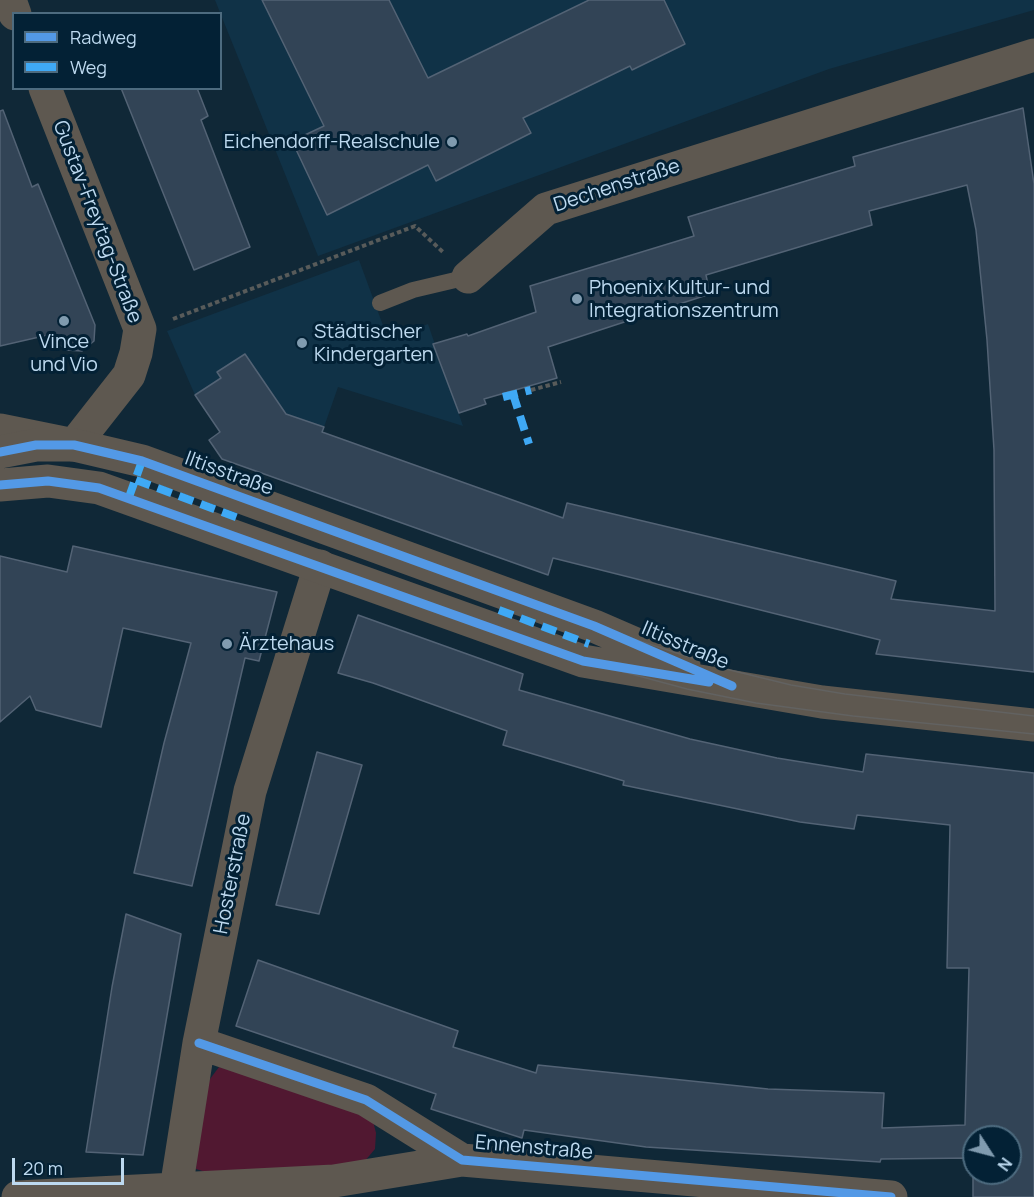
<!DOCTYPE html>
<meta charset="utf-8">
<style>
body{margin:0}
#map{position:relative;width:1034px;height:1197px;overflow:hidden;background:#102837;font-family:Manrope,sans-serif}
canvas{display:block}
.legend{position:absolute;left:12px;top:12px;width:210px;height:78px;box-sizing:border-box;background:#032135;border:2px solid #4d6b7f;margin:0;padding:8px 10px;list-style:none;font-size:18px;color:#bdd9ef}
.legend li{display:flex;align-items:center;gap:12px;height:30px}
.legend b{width:30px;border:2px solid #4d6b7f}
.north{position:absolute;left:962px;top:1125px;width:60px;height:60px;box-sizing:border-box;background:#032135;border:2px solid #4d6b7f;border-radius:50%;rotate:126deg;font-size:16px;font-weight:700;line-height:24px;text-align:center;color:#bdd9ef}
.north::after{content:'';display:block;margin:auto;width:21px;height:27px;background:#809baf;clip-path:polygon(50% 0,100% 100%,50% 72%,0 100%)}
.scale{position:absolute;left:12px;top:1158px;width:112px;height:27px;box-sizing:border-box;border:3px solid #bdd9ef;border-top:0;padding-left:8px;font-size:18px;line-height:21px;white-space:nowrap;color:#bdd9ef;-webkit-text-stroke:4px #032135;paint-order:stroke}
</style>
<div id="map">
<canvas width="1034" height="1197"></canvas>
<ul class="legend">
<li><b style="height:8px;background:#5399e6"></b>Radweg</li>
<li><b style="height:8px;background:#3fa9f5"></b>Weg</li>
</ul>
<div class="north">N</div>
<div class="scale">20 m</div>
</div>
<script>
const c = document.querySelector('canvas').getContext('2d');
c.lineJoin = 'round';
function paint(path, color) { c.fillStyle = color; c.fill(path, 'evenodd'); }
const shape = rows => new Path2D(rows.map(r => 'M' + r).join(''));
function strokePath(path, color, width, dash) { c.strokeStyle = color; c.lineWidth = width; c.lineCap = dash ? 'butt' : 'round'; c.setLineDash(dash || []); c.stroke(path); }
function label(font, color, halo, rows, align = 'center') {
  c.font = font + ' Manrope,sans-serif'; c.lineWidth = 6; c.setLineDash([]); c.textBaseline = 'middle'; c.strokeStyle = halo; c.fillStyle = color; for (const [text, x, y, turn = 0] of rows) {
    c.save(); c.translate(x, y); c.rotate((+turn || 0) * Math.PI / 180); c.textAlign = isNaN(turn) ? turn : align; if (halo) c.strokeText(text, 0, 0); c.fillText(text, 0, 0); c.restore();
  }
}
paint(shape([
 [215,0,1034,0,1034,10,829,69,318,256],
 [359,260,388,339,428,324,463,426,338,387,324,427,286,414,245,354,218,372,221,378,195,395,167,331]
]), '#103247');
paint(shape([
 [219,1067,360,1109,373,1121,376,1133,375,1149,364,1162,347,1171,212,1174,196,1169,198,1108,210,1079]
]), '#511831');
const building = shape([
 [262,0,389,0,428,78,589,0,664,0,685,44,632,70,630,66,523,118,531,133,436,181,428,165,327,215,292,141,324,126,262,0],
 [121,88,197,88,208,116,201,120,250,247,194,270,121,88],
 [1023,108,1034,184,1034,672,876,654,880,640,553,558,548,575,222,459,209,440,220,432,195,395,221,378,217,372,245,354,286,414,324,427,322,432,563,518,567,503,896,581,891,599,995,611,994,450,987,340,976,230,967,185,869,211,872,225,706,275,710,294,548,347,557,378,484,399,486,404,459,413,433,344,467,334,468,336,536,312,530,286,694,236,688,217,855,166,853,157,1023,108],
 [3,110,32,187,38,184,95,325,94,341,82,351,66,350,48,335,0,346,0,111,3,110],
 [73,546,277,592,259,661,245,658,192,886,134,873,164,743,191,643,123,628,101,727,36,710,30,696,0,722,0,556,67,572,73,546],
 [358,615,523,674,519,690,690,739,777,758,863,772,866,754,1034,773,1034,1197,973,1197,973,1158,881,1159,880,1162,646,1147,524,1130,522,1138,431,1109,436,1094,236,1026,258,960,458,1031,453,1047,536,1073,538,1065,768,1089,884,1093,882,1128,965,1125,969,968,947,968,950,825,857,815,854,829,800,822,623,785,624,781,503,745,507,731,373,683,338,673,358,615],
 [974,1137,1010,1137,1010,1173,974,1173,974,1137],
 [317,752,362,765,319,914,276,905,317,752],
 [126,914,181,934,143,1155,86,1152,112,987,126,914]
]);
paint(building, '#324456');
strokePath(building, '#536375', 1.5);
strokePath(shape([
 [173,319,415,226,444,253],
 [531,390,561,382]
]), '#585b5a', 4, [4.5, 3]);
strokePath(shape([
 [380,303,413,290,468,277]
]), '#5e5850', 16);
strokePath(shape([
 [10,0,15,14],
 [468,277,546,209,1034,55],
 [0,430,74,445,129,375,136,353,140,329,45,88],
 [199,1043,366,1100,462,1160,891,1197],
 [176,1189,199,1043,250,791,320,566],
 [18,1197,334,1181,462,1160]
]), '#5e5850', 33);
strokePath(shape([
 [0,452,36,445,74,445,142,461,594,626,684,665],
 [0,485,48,481,99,488,583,661,822,702,1034,725]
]), '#5e5850', 33);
strokePath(shape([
 [0,452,36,445,74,445,142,461,594,626,726,669,791,685,845,694,1034,716],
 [0,485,48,481,99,488,583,661,687,689,756,703,853,716,1034,734]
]), '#626261', 1.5);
strokePath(shape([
 [513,394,529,444],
 [503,397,531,390],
 [136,480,238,518],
 [129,497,142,461],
 [499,610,589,644]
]), '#3fa9f5', 8, [15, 8]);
strokePath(shape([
 [0,452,36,445,74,445,142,461,594,626,732,686],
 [0,485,48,481,99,488,583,661,709,682],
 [199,1043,366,1100,462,1160,891,1197]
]), '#5399e6', 9);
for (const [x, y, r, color] of [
 [452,142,6,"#809baf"],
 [577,299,6,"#809baf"],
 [64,321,6,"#809baf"],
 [302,343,6,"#809baf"],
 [227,644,6,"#809baf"]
]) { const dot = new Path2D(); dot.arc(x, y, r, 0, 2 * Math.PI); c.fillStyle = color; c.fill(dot); strokePath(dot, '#032135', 2); }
label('20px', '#bdd9ef', '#032135', [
 ["Eichendorff-Realschule",440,142,"right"],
 ["Phoenix Kultur- und",589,288],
 ["Integrationszentrum",589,311],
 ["Städtischer",314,332],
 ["Kindergarten",314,355],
 ["Vince",64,342,"center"],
 ["und Vio",64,365,"center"],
 ["Ärztehaus",239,644]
], 'left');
label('20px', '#bdd9ef', '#032135', [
 ["Dechenstraße",617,186,-18],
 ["Gustav-Freytag-Straße",97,222,69],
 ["Iltisstraße",229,474,20],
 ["Iltisstraße",685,646,23],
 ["Hosterstraße",233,874,-79],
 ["Ennenstraße",534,1148,5]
]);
</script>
